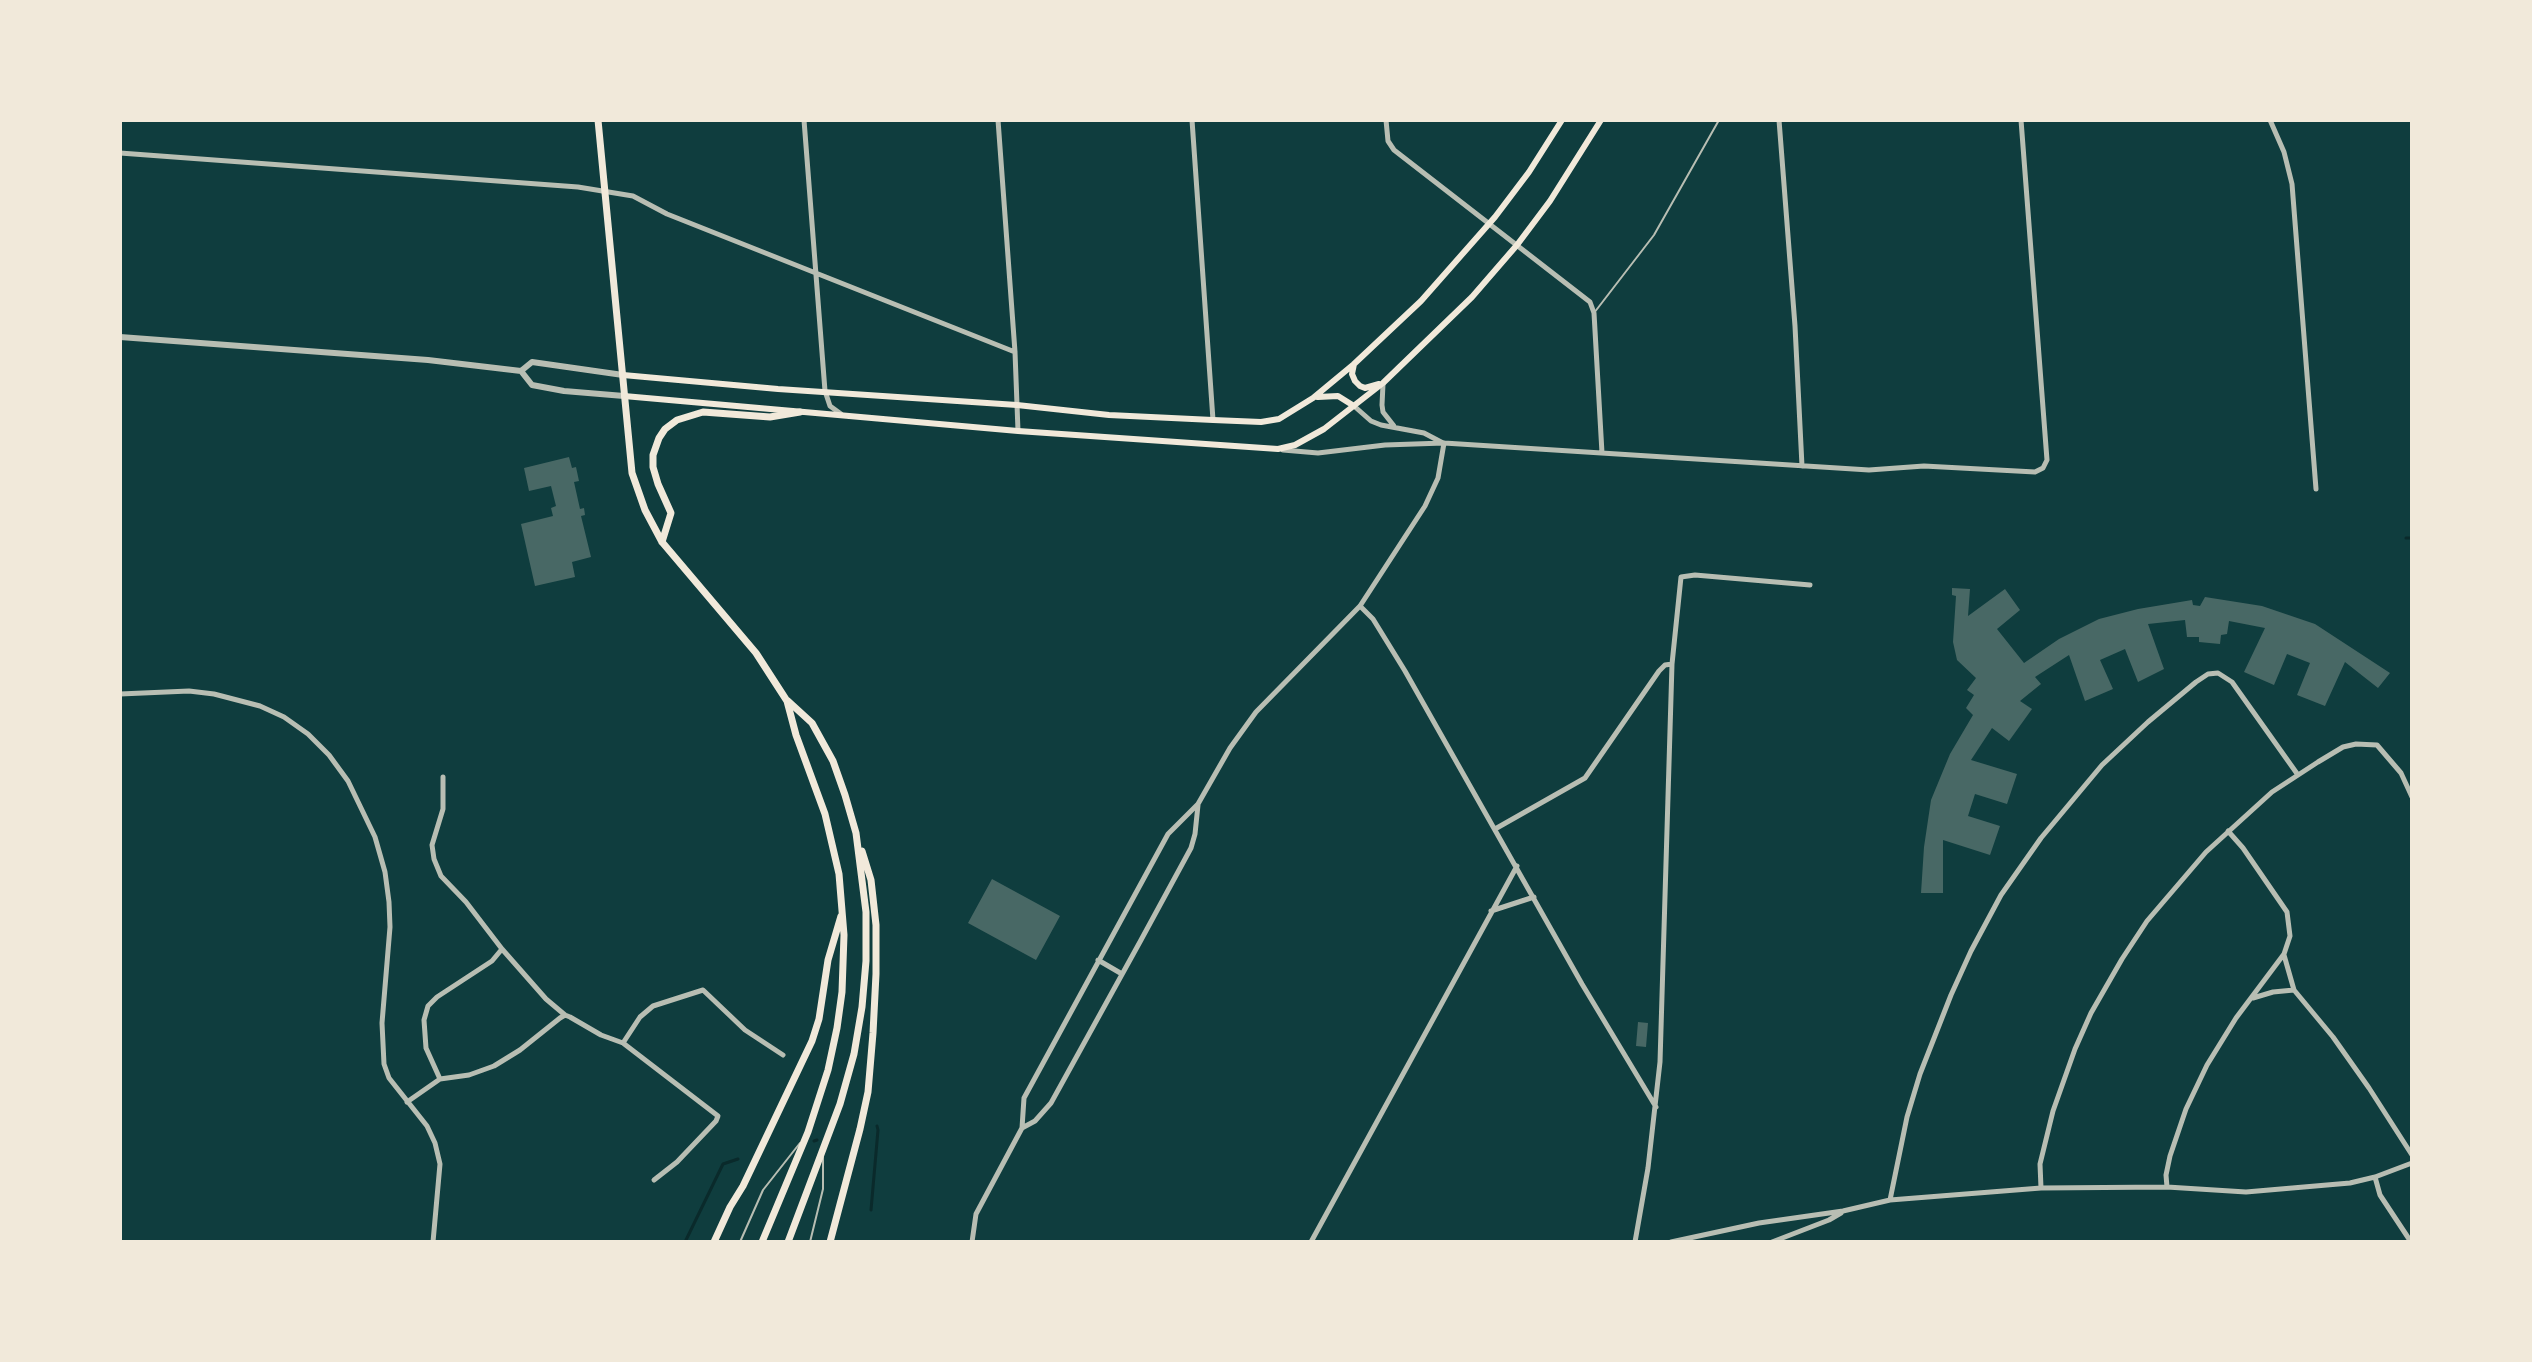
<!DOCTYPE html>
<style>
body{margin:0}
#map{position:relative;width:2532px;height:1362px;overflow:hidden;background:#0f3d3e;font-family:Commissioner,sans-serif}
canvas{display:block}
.frame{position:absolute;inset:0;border:122px solid #f1e9da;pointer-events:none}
</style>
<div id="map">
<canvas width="2532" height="1362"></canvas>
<div class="frame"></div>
</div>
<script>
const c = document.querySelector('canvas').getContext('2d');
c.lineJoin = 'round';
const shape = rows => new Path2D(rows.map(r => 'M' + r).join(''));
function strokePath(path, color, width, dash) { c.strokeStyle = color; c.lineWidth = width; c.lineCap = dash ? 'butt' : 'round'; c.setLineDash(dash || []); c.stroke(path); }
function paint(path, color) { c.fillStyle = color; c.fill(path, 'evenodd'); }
strokePath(shape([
 [2406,538,2412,538],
 [814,1141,817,1140],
 [871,1210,878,1130,877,1126],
 [685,1242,723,1164,738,1159]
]), '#0a2a2b', 3);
paint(shape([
 [569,457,572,468,576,467,579,481,574,482,580,509,584,508,585,515,581,516,591,557,572,562,575,577,535,586,521,524,553,516,551,508,556,506,551,486,529,491,524,468],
 [1952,588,1970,589,1968,616,2005,589,2020,610,1997,629,2024,663,2059,639,2099,619,2138,609,2192,600,2193,605,2200,606,2205,597,2262,606,2315,624,2390,673,2378,688,2345,662,2325,706,2297,695,2310,663,2287,654,2274,685,2244,672,2265,628,2229,621,2227,634,2221,635,2220,644,2199,642,2199,637,2187,637,2185,620,2148,624,2164,669,2138,682,2125,649,2100,660,2113,689,2085,701,2069,655,2035,677,2041,684,2020,701,2032,709,2009,741,1992,728,1971,760,2017,774,2007,804,1975,794,1968,816,2000,826,1990,855,1943,840,1943,893,1921,893,1924,847,1931,800,1950,754,1973,715,1966,708,1974,695,1967,690,1976,678,1957,660,1953,642,1956,596,1952,595],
 [992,879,1060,916,1036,960,968,923],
 [1638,1022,1648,1023,1646,1047,1636,1046]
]), '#486865');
strokePath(shape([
 [1594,313,1654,235,1719,120],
 [740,1242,763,1190,800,1143],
 [810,1242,823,1189,823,1157]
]), '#b8beb3', 2);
strokePath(shape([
 [804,120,825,391,830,406,841,414],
 [998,120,1015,352,1018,431],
 [1192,120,1213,420],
 [1386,120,1388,141,1394,150,1590,302,1594,313,1602,453],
 [1779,120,1795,326,1802,466],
 [2270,120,2284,152,2292,184,2316,489],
 [120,153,578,187,633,196,667,214,1015,352],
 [1383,384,1382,405,1383,412,1394,426],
 [1354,406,1371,421,1381,425,1424,433,1443,443],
 [1283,450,1318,453,1385,445,1444,443,1869,470,1924,466,2035,472,2043,468,2047,460,2021,120],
 [1360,606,1373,619,1405,671,1582,984,1656,1107],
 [120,694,189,691,214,694,260,706,284,717,308,734,329,755,348,781,375,837,385,872,389,902,390,927,382,1023,384,1064,389,1078,427,1126,435,1143,440,1164,433,1242],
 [1495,829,1585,778,1659,671,1665,665,1672,664],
 [1491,911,1534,897],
 [502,949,546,999,565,1015],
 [2284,955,2294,990,2333,1037,2369,1088,2412,1155],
 [1098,960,1122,974],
 [2253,998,2273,992,2294,990],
 [623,1043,640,1017,653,1006,703,990,745,1030,783,1055],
 [440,1079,426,1048,424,1020,428,1006,437,997,492,961,502,949,466,902,441,876,434,859,432,845,443,809,443,777],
 [407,1102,440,1079,469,1075,494,1066,520,1050,560,1018,565,1015,570,1017,601,1035,623,1043,718,1116,716,1121,677,1162,654,1180],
 [1022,1128,1035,1121,1051,1103,1141,940,1191,848,1195,834,1198,805],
 [2375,1177,2380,1195,2411,1242],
 [2167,1187,2166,1175,2170,1156,2186,1109,2207,1065,2236,1018,2284,954,2290,936,2287,912,2243,848,2228,831],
 [2041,1188,2040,1164,2053,1111,2075,1049,2091,1013,2122,959,2147,921,2206,852,2272,792,2318,762,2343,747,2356,744,2377,745,2401,773,2412,797],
 [1890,1200,1907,1117,1920,1074,1951,995,1971,951,2001,895,2041,838,2102,765,2148,722,2196,682,2208,674,2218,673,2232,682,2298,775],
 [972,1242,976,1214,1022,1128,1024,1098,1168,834,1198,804,1230,748,1256,712,1360,606,1425,506,1438,478,1444,443],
 [1311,1242,1517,866],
 [1635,1242,1648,1168,1660,1062,1672,664,1681,577,1695,575,1810,585],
 [1671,1242,1759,1223,1843,1211,1890,1200,2041,1188,2167,1187,2246,1192,2350,1183,2375,1177,2412,1163],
 [1772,1242,1829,1220,1841,1213]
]), '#b8beb3', 5);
strokePath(shape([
 [120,337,428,360,521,371,532,362,623,375],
 [521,371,532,385,564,391,624,396]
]), '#b8beb3', 6);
strokePath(shape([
 [1354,364,1352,374,1355,381,1360,386,1365,388,1379,384],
 [623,375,778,389,1017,405,1109,415,1213,420,1261,422,1279,419,1313,398,1354,364,1421,301,1495,217,1529,172,1562,120],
 [624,396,1018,431,1278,449,1295,445,1324,429,1383,383,1472,297,1517,245,1550,201,1601,120],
 [1318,397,1338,396,1354,406]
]), '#f1e9da', 6);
strokePath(shape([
 [598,120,632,473,645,510,662,542,756,653,787,701,796,735,825,814,839,874,844,935,842,992,837,1028,828,1070,808,1132,762,1242],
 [662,542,671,513,658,484,653,467,653,455,659,438,665,429,677,420,703,412,770,417,800,412],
 [714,1242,730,1207,743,1186,812,1041,819,1019,828,960,841,916],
 [788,1242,840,1104,854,1054,862,1007,866,961,866,912,856,833,845,795,833,761,812,723,788,701],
 [830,1242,860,1129,868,1092,873,1033,876,974,876,925,871,880,862,851]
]), '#f1e9da', 7);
</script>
